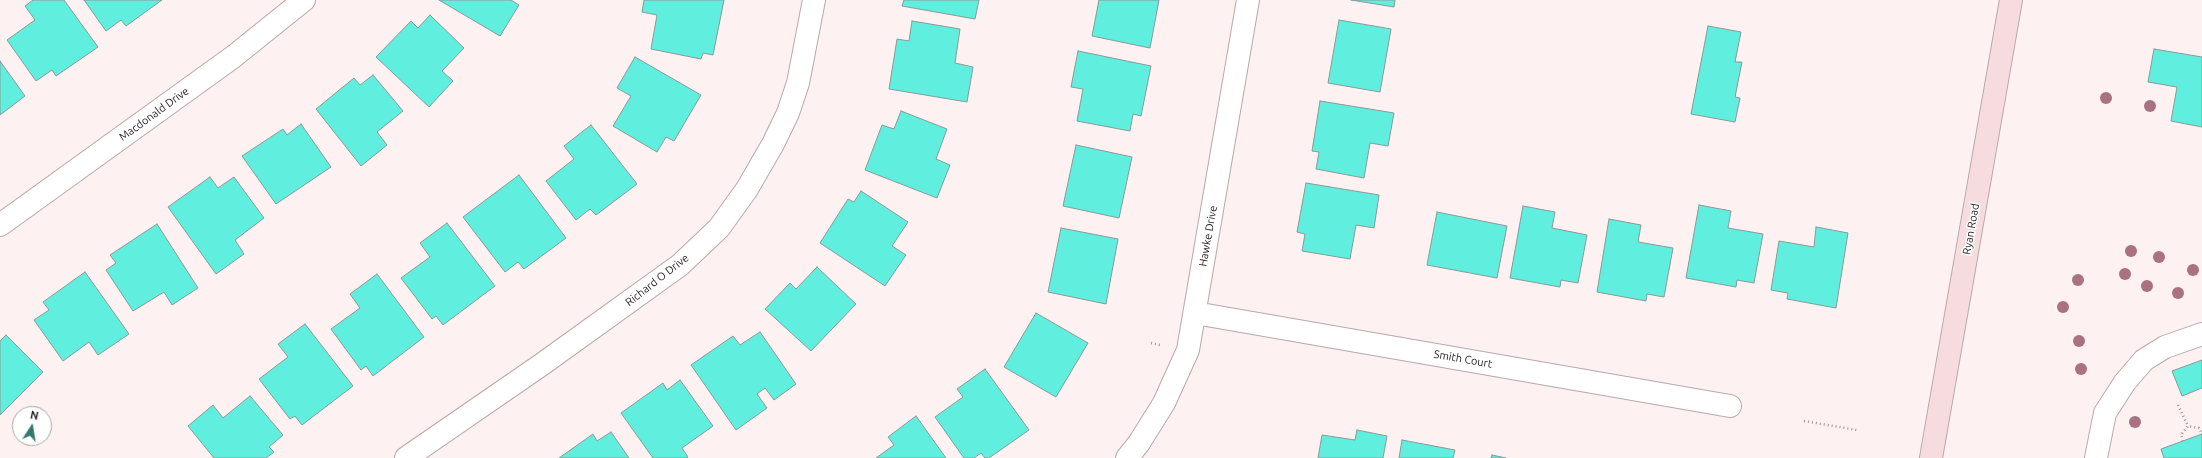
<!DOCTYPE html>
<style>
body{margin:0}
#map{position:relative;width:2202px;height:458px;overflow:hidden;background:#fdf1f1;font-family:Ubuntu,sans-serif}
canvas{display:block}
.north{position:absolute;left:12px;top:406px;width:40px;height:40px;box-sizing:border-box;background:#fff;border:1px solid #a9a7a7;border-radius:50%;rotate:12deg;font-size:11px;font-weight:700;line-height:16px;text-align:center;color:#292222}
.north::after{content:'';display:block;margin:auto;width:14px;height:18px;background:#327971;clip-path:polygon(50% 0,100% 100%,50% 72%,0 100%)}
</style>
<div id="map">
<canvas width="2202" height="458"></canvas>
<div class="north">N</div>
</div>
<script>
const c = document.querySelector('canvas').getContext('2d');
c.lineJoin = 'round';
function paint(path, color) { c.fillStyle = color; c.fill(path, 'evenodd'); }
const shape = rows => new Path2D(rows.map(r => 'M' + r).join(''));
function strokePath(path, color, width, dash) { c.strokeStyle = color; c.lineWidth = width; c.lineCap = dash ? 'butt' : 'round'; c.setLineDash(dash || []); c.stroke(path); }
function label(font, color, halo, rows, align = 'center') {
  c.font = font + ' Ubuntu,sans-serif'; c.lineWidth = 3; c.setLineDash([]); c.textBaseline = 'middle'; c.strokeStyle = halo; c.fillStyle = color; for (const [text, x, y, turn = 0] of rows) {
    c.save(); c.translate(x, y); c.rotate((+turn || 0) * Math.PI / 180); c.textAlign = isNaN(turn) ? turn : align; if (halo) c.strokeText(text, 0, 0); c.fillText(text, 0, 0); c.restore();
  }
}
const building = shape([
 [33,0,64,0,98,47,56,76,52,70,36,81,7,40,35,20,25,6,33,0],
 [84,0,162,0,126,26,121,20,106,31,84,0],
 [439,0,511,0,519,5,500,36,439,0],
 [644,0,724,0,713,55,703,53,701,59,651,49,657,15,642,12,644,0],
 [904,0,979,0,975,19,902,6,904,0],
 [1099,0,1159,0,1150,48,1092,36,1099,0],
 [1351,0,1395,0,1394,7,1351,0],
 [430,15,464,48,442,71,453,81,429,107,376,57,411,21,418,28,430,15],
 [1339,20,1391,29,1380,92,1328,83,1339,20],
 [912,21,960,29,955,63,973,67,967,102,889,89,897,39,909,41,912,21],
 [1708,26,1741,32,1735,62,1742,62,1735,97,1740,98,1735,122,1691,114,1708,26],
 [2154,49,2202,57,2202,127,2171,121,2177,87,2148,82,2154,49],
 [1078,51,1151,66,1141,116,1133,114,1130,131,1077,121,1083,89,1071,87,1078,51],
 [635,57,701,95,674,141,666,137,657,152,613,126,631,96,617,88,635,57],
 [0,61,25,96,0,115,0,61],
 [373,75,403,111,377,132,387,145,361,166,316,109,354,78,360,85,373,75],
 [1320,101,1394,113,1388,146,1370,143,1364,178,1316,169,1319,152,1312,151,1320,101],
 [901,111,947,129,936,159,950,165,937,198,865,170,882,125,894,129,901,111],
 [301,124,331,167,276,204,242,156,283,129,287,135,301,124],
 [591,125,637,184,596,215,590,209,576,220,546,181,574,159,564,146,591,125],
 [1076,145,1132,157,1119,218,1063,206,1076,145],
 [519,175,566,238,524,269,518,262,505,272,463,217,519,175],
 [210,177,218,188,234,177,264,218,235,240,244,254,216,274,168,207,210,177],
 [1306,183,1379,195,1374,228,1356,225,1350,259,1302,251,1305,234,1297,232,1306,183],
 [861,191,908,222,892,246,906,255,885,286,820,243,848,199,854,202,861,191],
 [1699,205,1731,211,1728,228,1763,234,1754,283,1737,280,1736,287,1686,278,1699,205],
 [1523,206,1555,212,1552,228,1587,235,1578,283,1561,280,1560,287,1510,278,1523,206],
 [1437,212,1507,226,1497,278,1427,265,1437,212],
 [1609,219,1641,225,1638,242,1673,248,1664,297,1647,294,1646,301,1597,292,1609,219],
 [447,223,495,286,443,325,436,316,432,319,401,278,430,257,420,243,447,223],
 [157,224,198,288,172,305,164,292,133,311,106,270,116,263,110,255,157,224],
 [1816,227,1848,233,1836,308,1787,299,1788,293,1771,290,1779,241,1814,247,1816,227],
 [1061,228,1118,239,1106,304,1048,292,1061,228],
 [817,267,856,304,811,351,765,309,790,283,796,289,817,267],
 [85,272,129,334,98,355,89,342,63,361,34,320,49,310,43,302,85,272],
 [377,274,424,337,373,376,366,366,361,370,331,329,360,308,350,294,377,274],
 [1036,313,1088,343,1056,397,1004,367,1036,313],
 [305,324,353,386,302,425,295,416,290,419,259,379,288,357,278,344,305,324],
 [760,332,796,384,774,400,765,388,757,394,767,408,736,430,691,365,733,336,740,345,760,332],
 [6,335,43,372,0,415,0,341,6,335],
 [2202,360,2202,388,2182,396,2172,371,2202,360],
 [985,369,1029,430,989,458,985,458,981,453,974,458,964,458,935,417,963,397,957,389,985,369],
 [680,380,713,426,682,448,688,457,686,458,653,458,621,413,663,383,667,390,680,380],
 [250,396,283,435,269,447,274,452,266,458,214,458,188,426,213,405,223,418,250,396],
 [916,416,946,458,876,458,894,445,888,437,916,416],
 [1357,430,1387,436,1383,458,1318,458,1322,435,1355,440,1357,430],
 [611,432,629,458,559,458,593,434,597,441,611,432],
 [2202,434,2202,458,2164,458,2161,449,2202,434],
 [1402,440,1455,450,1453,458,1399,458,1402,440],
 [1492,455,1506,458,1491,458,1492,455]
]);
paint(building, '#60efdf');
strokePath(building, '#889a97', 1);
const minor = shape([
 [0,225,233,57,304,0],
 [1195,313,1730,406],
 [406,458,541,365,680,265,719,228,747,189,773,144,788,113,798,83,814,0],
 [1127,458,1139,443,1164,403,1188,350,1248,0],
 [2096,458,2105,413,2125,382,2144,360,2165,347,2202,334]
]);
const secondary = shape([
 [1931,458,2011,0]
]);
strokePath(minor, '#baa8a9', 24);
strokePath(secondary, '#baa8a9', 24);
strokePath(shape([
 [1151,343,1160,345],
 [2178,405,2188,426],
 [1804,421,1857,430],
 [2183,441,2181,435,2188,426,2199,428,2202,434]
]), '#9d9494', 2.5, [1, 3]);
strokePath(minor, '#fff', 22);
strokePath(secondary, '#f6dcde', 22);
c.fillStyle = '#aa717e';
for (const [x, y] of [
 [2106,98],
 [2150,106],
 [2131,251],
 [2159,257],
 [2193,270],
 [2125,274],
 [2078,280],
 [2147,286],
 [2178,293],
 [2063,307],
 [2079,341],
 [2081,369],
 [2135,422]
]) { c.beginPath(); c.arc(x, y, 6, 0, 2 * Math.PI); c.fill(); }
label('11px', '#292222', '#fff', [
 ["Macdonald Drive",154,114,-36],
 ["Ryan Road",1971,229,-80],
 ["Hawke Drive",1208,236,-80],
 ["Richard O Drive",657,280,-38],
 ["Smith Court",1463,359,10]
]);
</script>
